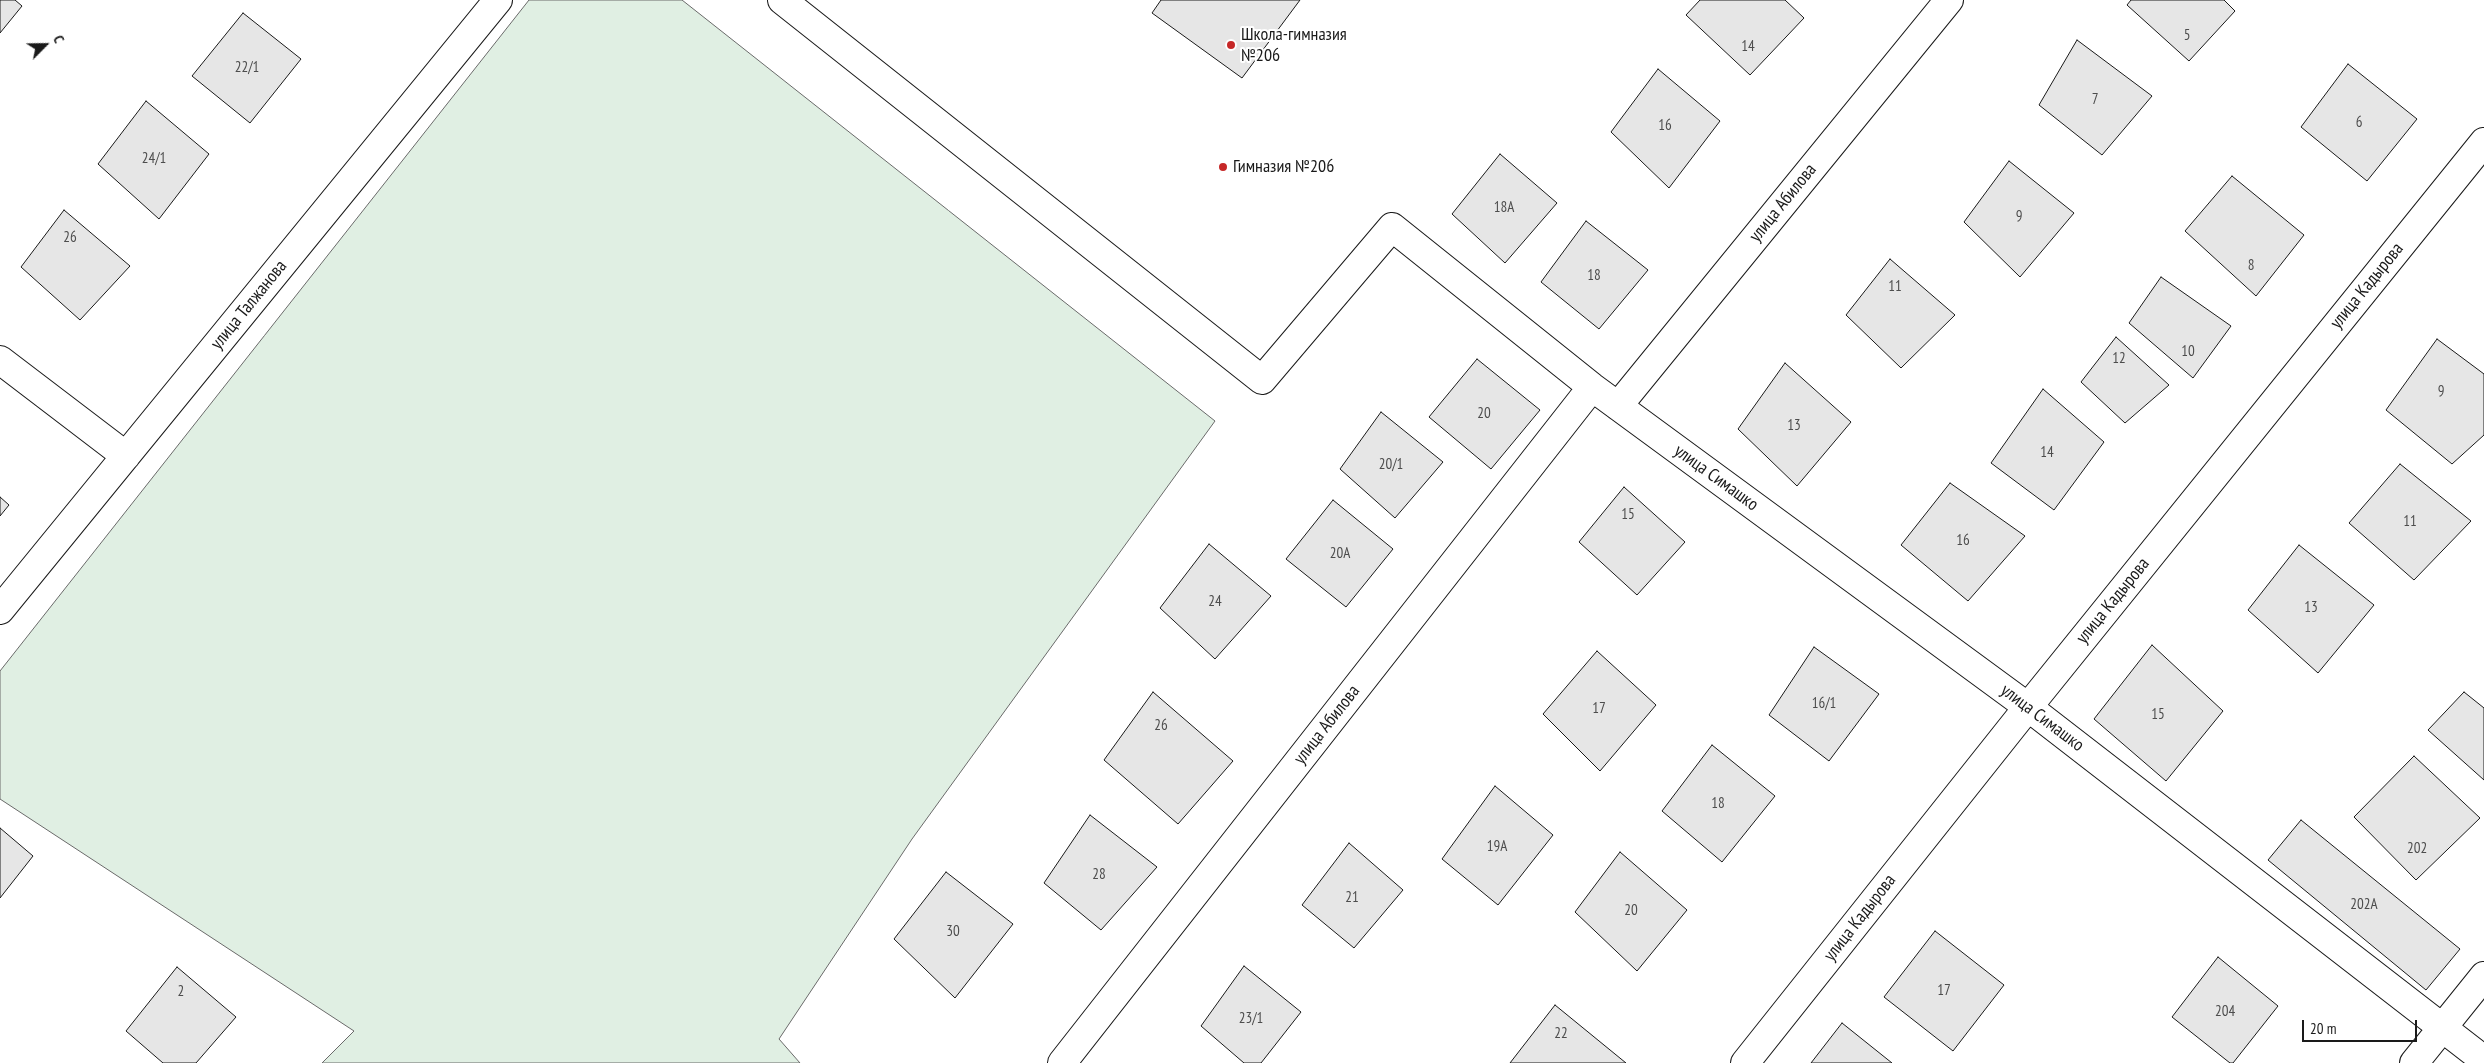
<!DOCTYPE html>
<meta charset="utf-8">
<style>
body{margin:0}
#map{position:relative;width:2484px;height:1063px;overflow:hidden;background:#fff;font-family:"PT Sans Narrow",sans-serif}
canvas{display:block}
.north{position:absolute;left:20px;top:20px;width:50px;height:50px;-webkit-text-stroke:4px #fff;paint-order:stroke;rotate:67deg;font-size:14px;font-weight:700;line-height:20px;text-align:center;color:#1a1a1a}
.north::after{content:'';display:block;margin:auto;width:18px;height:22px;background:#1a1a1a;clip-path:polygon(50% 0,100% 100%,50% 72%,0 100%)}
.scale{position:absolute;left:2302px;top:1020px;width:115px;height:22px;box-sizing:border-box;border:2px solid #1a1a1a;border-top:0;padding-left:6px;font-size:15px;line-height:18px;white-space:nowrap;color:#1a1a1a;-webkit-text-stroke:4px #fff;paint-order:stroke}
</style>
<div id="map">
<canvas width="2484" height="1063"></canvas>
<div class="north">С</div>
<div class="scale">20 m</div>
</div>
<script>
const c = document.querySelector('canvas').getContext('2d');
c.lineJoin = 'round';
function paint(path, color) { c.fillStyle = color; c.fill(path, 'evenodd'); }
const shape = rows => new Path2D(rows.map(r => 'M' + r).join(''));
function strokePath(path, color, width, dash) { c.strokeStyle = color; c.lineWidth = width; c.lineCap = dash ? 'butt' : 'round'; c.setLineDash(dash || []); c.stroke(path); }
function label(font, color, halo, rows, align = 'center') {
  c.font = font + ' "PT Sans Narrow",sans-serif'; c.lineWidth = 4; c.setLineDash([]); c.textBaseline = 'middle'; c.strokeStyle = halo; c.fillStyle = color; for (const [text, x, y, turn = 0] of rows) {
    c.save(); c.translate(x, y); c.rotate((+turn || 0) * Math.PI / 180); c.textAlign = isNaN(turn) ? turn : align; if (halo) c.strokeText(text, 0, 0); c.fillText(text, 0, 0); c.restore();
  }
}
const green = shape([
 [529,0,682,0,1215,421,912,839,779,1039,800,1063,322,1063,354,1031,0,799,0,671,529,0]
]);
paint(green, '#e0efe3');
strokePath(green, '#6a6a6a', 1);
const building = shape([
 [0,0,15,0,22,6,0,33,0,0],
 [1161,0,1300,0,1242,78,1152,13,1161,0],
 [1700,0,1785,0,1804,18,1750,75,1686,15,1700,0],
 [2131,0,2224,0,2235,11,2189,61,2127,5,2131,0],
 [243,13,301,59,250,123,192,76,243,13],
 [2077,40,2152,96,2102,155,2039,105,2077,40],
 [2348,64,2417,119,2367,181,2301,127,2348,64],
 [1658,69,1720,121,1669,188,1611,132,1658,69],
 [146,101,209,154,159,219,98,164,146,101],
 [1500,154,1557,203,1505,263,1452,214,1500,154],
 [2009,161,2074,213,2020,277,1964,222,2009,161],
 [2232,176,2304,235,2256,296,2185,231,2232,176],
 [64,210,130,266,80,320,21,267,64,210],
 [1586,221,1648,270,1599,329,1541,282,1586,221],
 [1890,259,1955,315,1901,368,1846,315,1890,259],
 [2161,277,2231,326,2193,378,2129,323,2161,277],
 [2116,337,2169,385,2125,423,2081,382,2116,337],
 [2437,339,2484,374,2484,435,2452,464,2386,410,2437,339],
 [1477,359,1540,410,1491,469,1429,417,1477,359],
 [1785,363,1851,422,1797,486,1738,429,1785,363],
 [2043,389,2104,442,2054,510,1991,463,2043,389],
 [1381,412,1443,462,1395,518,1340,469,1381,412],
 [2400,464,2471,521,2414,580,2349,523,2400,464],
 [1950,483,2025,536,1968,601,1901,545,1950,483],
 [1624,487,1685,542,1637,595,1579,542,1624,487],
 [0,497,9,505,0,516,0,497],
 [1333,500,1393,549,1346,607,1286,559,1333,500],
 [1209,544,1271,596,1215,659,1160,608,1209,544],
 [2299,545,2374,605,2318,673,2248,610,2299,545],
 [2152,645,2223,711,2166,781,2094,719,2152,645],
 [1814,647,1879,694,1829,761,1769,715,1814,647],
 [1597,651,1656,705,1600,771,1543,714,1597,651],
 [1153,692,1233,761,1178,824,1104,760,1153,692],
 [2464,692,2484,708,2484,780,2428,730,2464,692],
 [1712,745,1775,796,1722,862,1662,811,1712,745],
 [2414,756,2480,818,2416,880,2354,817,2414,756],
 [1495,786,1553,835,1498,905,1442,859,1495,786],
 [1090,815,1157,867,1101,930,1044,883,1090,815],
 [2301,820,2460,949,2426,990,2268,860,2301,820],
 [0,828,33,856,0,898,0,828],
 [1349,843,1403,890,1354,948,1302,905,1349,843],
 [1620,852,1687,910,1637,971,1575,912,1620,852],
 [946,872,1013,924,955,998,894,939,946,872],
 [1935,931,2004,985,1953,1051,1884,997,1935,931],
 [2218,957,2278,1006,2233,1063,2230,1063,2172,1017,2218,957],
 [1244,966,1301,1012,1261,1063,1244,1063,1201,1026,1244,966],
 [177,967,236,1017,196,1063,163,1063,126,1031,177,967],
 [1555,1005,1626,1063,1510,1063,1555,1005],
 [1842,1023,1892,1063,1811,1063,1842,1023]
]);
paint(building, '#e6e6e6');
strokePath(building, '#1a1a1a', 1);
const minor = shape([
 [782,0,1262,380,1392,227,1592,387,2028,707,2484,1060],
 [0,360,126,456],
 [1618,406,1949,0],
 [0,610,498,0],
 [1062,1063,1592,387],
 [1745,1063,2028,707,2484,142],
 [2414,1063,2484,976]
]);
strokePath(minor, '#1a1a1a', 30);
strokePath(minor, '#fff', 28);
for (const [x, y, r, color] of [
 [1231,45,5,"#c62828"],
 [1223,167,5,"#c62828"]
]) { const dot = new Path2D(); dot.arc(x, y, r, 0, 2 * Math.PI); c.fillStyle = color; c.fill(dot); strokePath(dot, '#fff', 2); }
label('15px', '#4d4d4d', null, [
 ["5",2187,36],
 ["14",1748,47],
 ["22/1",247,68],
 ["7",2095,100],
 ["6",2359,123],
 ["16",1665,126],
 ["24/1",154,159],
 ["18А",1504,208],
 ["9",2019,217],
 ["26",70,238],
 ["8",2251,266],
 ["18",1594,276],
 ["11",1895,287],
 ["10",2188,352],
 ["12",2119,359],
 ["9",2441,392],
 ["20",1484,414],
 ["13",1794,426],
 ["14",2047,453],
 ["20/1",1391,465],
 ["15",1628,515],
 ["11",2410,522],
 ["16",1963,541],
 ["20А",1340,554],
 ["24",1215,602],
 ["13",2311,608],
 ["16/1",1824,704],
 ["17",1599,709],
 ["15",2158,715],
 ["26",1161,726],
 ["18",1718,804],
 ["19А",1497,847],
 ["202",2417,849],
 ["28",1099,875],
 ["21",1352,898],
 ["202А",2364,905],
 ["20",1631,911],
 ["30",953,932],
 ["17",1944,991],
 ["2",181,992],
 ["204",2225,1012],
 ["23/1",1251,1019],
 ["22",1561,1034]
]);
label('18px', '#1a1a1a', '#fff', [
 ["Школа-гимназия",1241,35],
 ["№206",1241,56],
 ["Гимназия №206",1233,167]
], 'left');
label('18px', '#1a1a1a', '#fff', [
 ["улица Абилова",1783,203,-51],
 ["улица Кадырова",2367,286,-51],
 ["улица Талжанова",249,305,-51],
 ["улица Симашко",1716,478,36],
 ["улица Кадырова",2113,601,-51],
 ["улица Симашко",2042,718,37],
 ["улица Абилова",1327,725,-52],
 ["улица Кадырова",1860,918,-52]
]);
</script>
